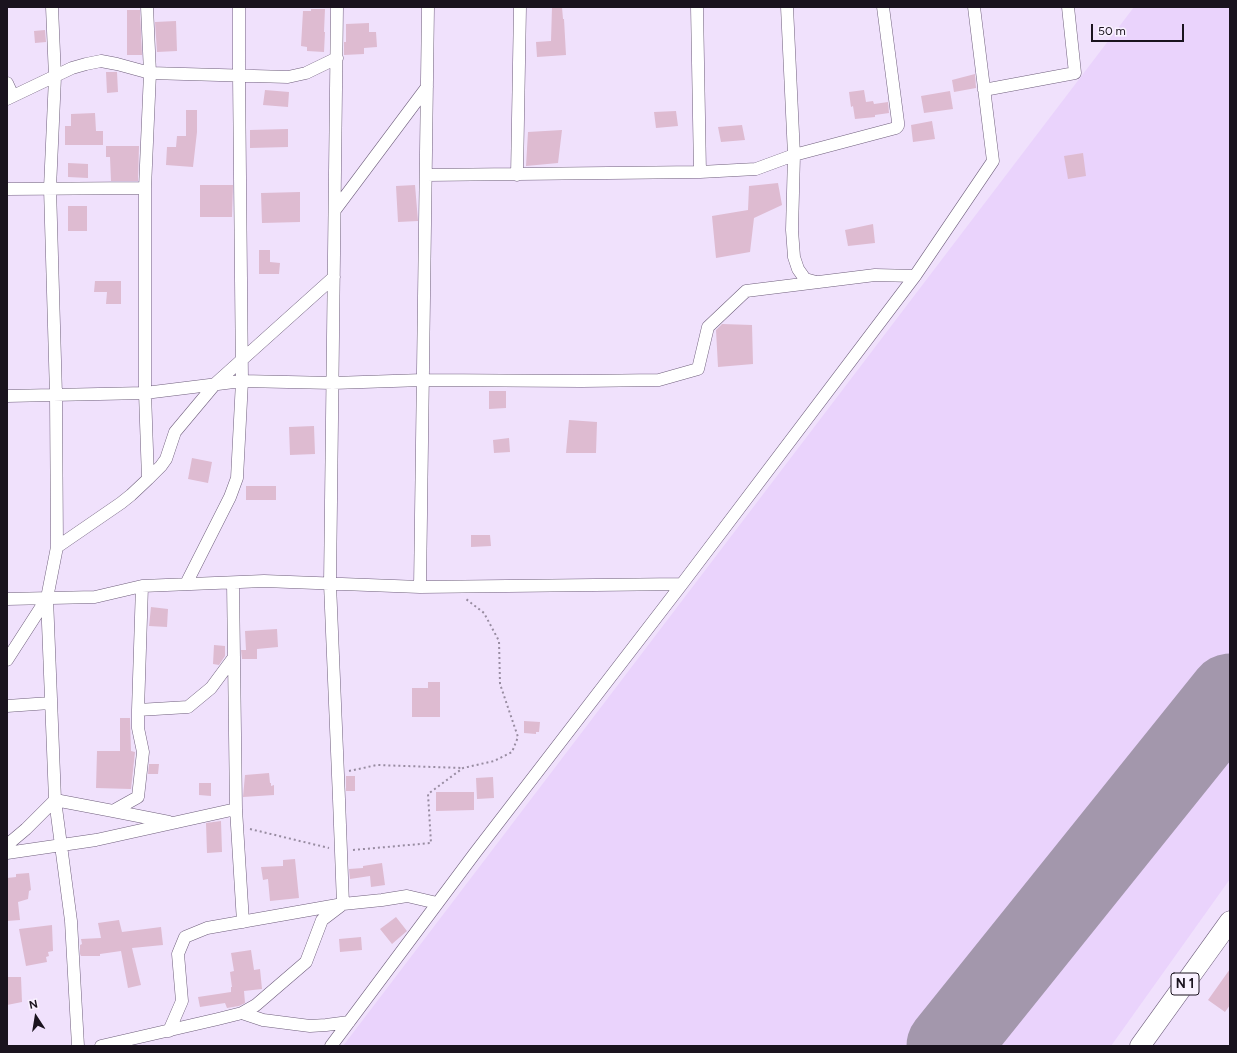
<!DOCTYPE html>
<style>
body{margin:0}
#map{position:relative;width:1237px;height:1053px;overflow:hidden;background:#f0e1fc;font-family:Figtree,sans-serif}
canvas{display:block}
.frame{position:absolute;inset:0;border:8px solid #1a131e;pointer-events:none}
.north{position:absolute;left:16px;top:997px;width:40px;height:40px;-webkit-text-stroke:3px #f9f1ff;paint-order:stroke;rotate:348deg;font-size:11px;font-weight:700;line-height:16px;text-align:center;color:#1a131e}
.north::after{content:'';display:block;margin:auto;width:14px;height:18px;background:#1a131e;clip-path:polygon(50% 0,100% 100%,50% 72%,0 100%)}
.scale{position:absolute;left:1091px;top:24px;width:93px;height:18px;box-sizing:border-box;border:2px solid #1a131e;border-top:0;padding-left:5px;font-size:12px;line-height:14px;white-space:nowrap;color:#1a131e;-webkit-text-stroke:3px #f9f1ff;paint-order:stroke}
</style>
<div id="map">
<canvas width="1237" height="1053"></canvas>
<div class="frame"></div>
<div class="north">N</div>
<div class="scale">50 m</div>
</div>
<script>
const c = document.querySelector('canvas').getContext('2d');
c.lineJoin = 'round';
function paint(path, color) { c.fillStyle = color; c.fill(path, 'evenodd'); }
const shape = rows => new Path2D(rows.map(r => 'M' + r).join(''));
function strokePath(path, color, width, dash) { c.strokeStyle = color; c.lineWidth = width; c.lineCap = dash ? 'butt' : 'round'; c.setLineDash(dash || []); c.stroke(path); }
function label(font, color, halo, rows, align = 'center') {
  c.font = font + ' Figtree,sans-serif'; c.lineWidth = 3; c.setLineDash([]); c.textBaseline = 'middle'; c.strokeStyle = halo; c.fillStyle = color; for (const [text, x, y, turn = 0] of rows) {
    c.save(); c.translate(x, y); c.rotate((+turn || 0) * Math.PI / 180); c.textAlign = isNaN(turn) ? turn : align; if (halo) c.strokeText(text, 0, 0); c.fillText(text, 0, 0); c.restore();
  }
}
paint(shape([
 [1134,7,1230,7,1230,879,1111,1046,343,1046]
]), '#ead3fc');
strokePath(shape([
 [948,1046,1230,695]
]), '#a397ac', 83);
paint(shape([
 [552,7,562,7,563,19,564,19,566,55,537,57,536,42,551,41],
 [311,9,325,9,324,32,325,32,324,52,307,51,307,47,301,46,303,11,311,11],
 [127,10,140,10,142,55,127,55],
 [176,21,177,51,157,52,155,22],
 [369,23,369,32,376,32,377,47,364,48,364,54,344,55,344,42,346,42,346,24],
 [45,30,46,42,35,43,34,31],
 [106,72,117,72,118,92,107,93],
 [975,74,976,88,954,92,952,80],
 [265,90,289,92,288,107,263,105],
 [864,90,866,102,873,101,874,104,888,102,889,113,875,115,875,117,855,119,853,106,851,107,849,92],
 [950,91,953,109,924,113,921,96],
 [186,110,197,110,197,132,193,167,166,165,167,147,176,147,177,136,186,136],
 [676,111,678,126,656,128,654,112],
 [95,113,96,131,103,131,103,145,65,145,65,126,71,126,71,114],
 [932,121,935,139,913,142,911,125],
 [742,125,745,140,721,142,718,127],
 [288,129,288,147,250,148,250,130],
 [562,130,558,163,526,166,528,132],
 [106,146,139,146,138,181,111,181,110,157,106,157],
 [1083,153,1086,176,1068,179,1064,156],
 [68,163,88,164,88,178,68,177],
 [778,183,782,205,754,218,750,252,716,258,712,216,748,210,749,186],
 [200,185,233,185,232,217,200,217],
 [415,185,418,221,398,222,396,186],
 [300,192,300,222,262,223,261,193],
 [68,206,87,206,87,231,68,231],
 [873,224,875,243,848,246,845,230],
 [259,250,270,250,270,262,280,263,279,274,259,274],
 [95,281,121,281,121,304,106,304,107,292,94,292],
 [722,324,752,325,753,364,718,367,716,330],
 [489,391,506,391,506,408,489,409],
 [569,420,597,422,596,453,566,453],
 [314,426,315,454,290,455,289,427],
 [509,438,510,452,494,453,493,440],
 [192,458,212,462,208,483,188,479],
 [246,486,276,486,276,500,246,500],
 [471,535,490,535,491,546,471,547],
 [151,607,168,609,167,627,149,626],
 [277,629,278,647,257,649,257,659,242,659,241,650,246,650,245,631],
 [214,645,225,646,225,656,219,665,213,664],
 [428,682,440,682,440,717,412,717,412,688,428,688],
 [120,718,130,718,131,751,135,752,131,789,96,788,97,751,120,751],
 [524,721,540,722,539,732,536,732,536,734,524,733],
 [149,764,159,764,158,774,148,774],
 [269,773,270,783,271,783,271,786,274,785,274,795,243,797,245,775],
 [346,776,355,776,355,791,346,791],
 [493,777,494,798,477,799,476,778],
 [199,783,211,783,211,796,199,795],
 [436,792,474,792,474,810,436,811],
 [221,821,222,852,207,853,206,823],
 [295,859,299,898,270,901,268,879,263,880,261,867,283,866,283,860],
 [382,863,385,885,371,887,370,876,350,879,349,869,363,868,363,866],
 [29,873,31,890,29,891,28,899,18,902,20,920,7,921,7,878,16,877,16,874],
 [396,917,407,931,392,944,380,929],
 [119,920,122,932,161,927,163,945,132,948,141,985,128,988,121,951,100,954,100,956,81,956,80,954,80,945,82,944,81,939,101,938,98,923],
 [52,925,53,951,48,952,49,956,46,957,47,962,26,966,19,929],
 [361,937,362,950,340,952,339,939],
 [251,950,254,970,260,969,262,989,244,991,245,1003,239,1006,227,1008,225,1003,200,1007,198,997,231,992,231,987,232,987,230,972,234,971,231,953],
 [1230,969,1230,1005,1225,1012,1208,1000],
 [7,977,21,977,22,1002,7,1005]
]), '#debbd1');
const minor = shape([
 [52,7,55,77,50,188,56,395,57,547,47,598,55,800,71,921,78,1046],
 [697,7,700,172],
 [787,7,794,155,792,230,794,257,798,269,805,279,816,282],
 [7,83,13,96],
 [984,90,1075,73,1068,7],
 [7,99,72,68,86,64,101,61,117,64,150,73,288,77,306,73,337,58],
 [426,175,700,172,756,169,794,155,896,128,898,126,898,122,883,7],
 [517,175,520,7],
 [7,189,145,188],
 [335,210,427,87],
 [7,396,145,393,242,381,333,383,423,380,582,381,659,380,698,369,708,327,746,291,875,275,915,276],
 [148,479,161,466,166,459,175,432,216,383,334,277],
 [57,547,121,503,131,495,148,479,145,393,145,188,150,73,147,7],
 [233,583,236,809],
 [186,584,230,497,237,478,242,381,239,75,239,7],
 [420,587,428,7],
 [7,599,95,597,142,586,264,581,420,587,682,584],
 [7,660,47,598],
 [7,706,50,703],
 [138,710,188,707,211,688,234,657],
 [113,811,169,822],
 [7,845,26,829,55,800,113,811,138,797,143,752,138,728,138,710,142,586],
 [7,853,96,840,236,809,243,922],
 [242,1013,263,1020,310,1026,326,1025,349,1022],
 [169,1031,182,1001,178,954,185,937,207,928,343,904,339,799,330,584,337,7],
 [101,1046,218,1019,242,1013,256,1005,306,962,322,920,343,904,382,900,407,896,437,903],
 [331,1046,475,853,682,584,915,276,993,161,974,7]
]);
const trunk = shape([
 [1140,1046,1230,921]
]);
strokePath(minor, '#6f5f7c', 13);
strokePath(trunk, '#6f5f7c', 21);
strokePath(shape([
 [349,771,377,765,462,768],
 [250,829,329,848],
 [353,850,431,843,428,794,463,768,494,761,512,752,518,737,500,684,499,641,484,613,466,599]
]), '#988ca1', 2, [2, 3]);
strokePath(minor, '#fff', 12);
strokePath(trunk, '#fff', 20);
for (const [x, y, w] of [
 [1185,984,28]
]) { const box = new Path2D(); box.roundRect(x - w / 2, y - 11, w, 22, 3); c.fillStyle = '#f9f1ff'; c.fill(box); strokePath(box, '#1a131e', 1); }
label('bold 13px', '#1a131e', null, [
 ["N 1",1185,984]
]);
</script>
